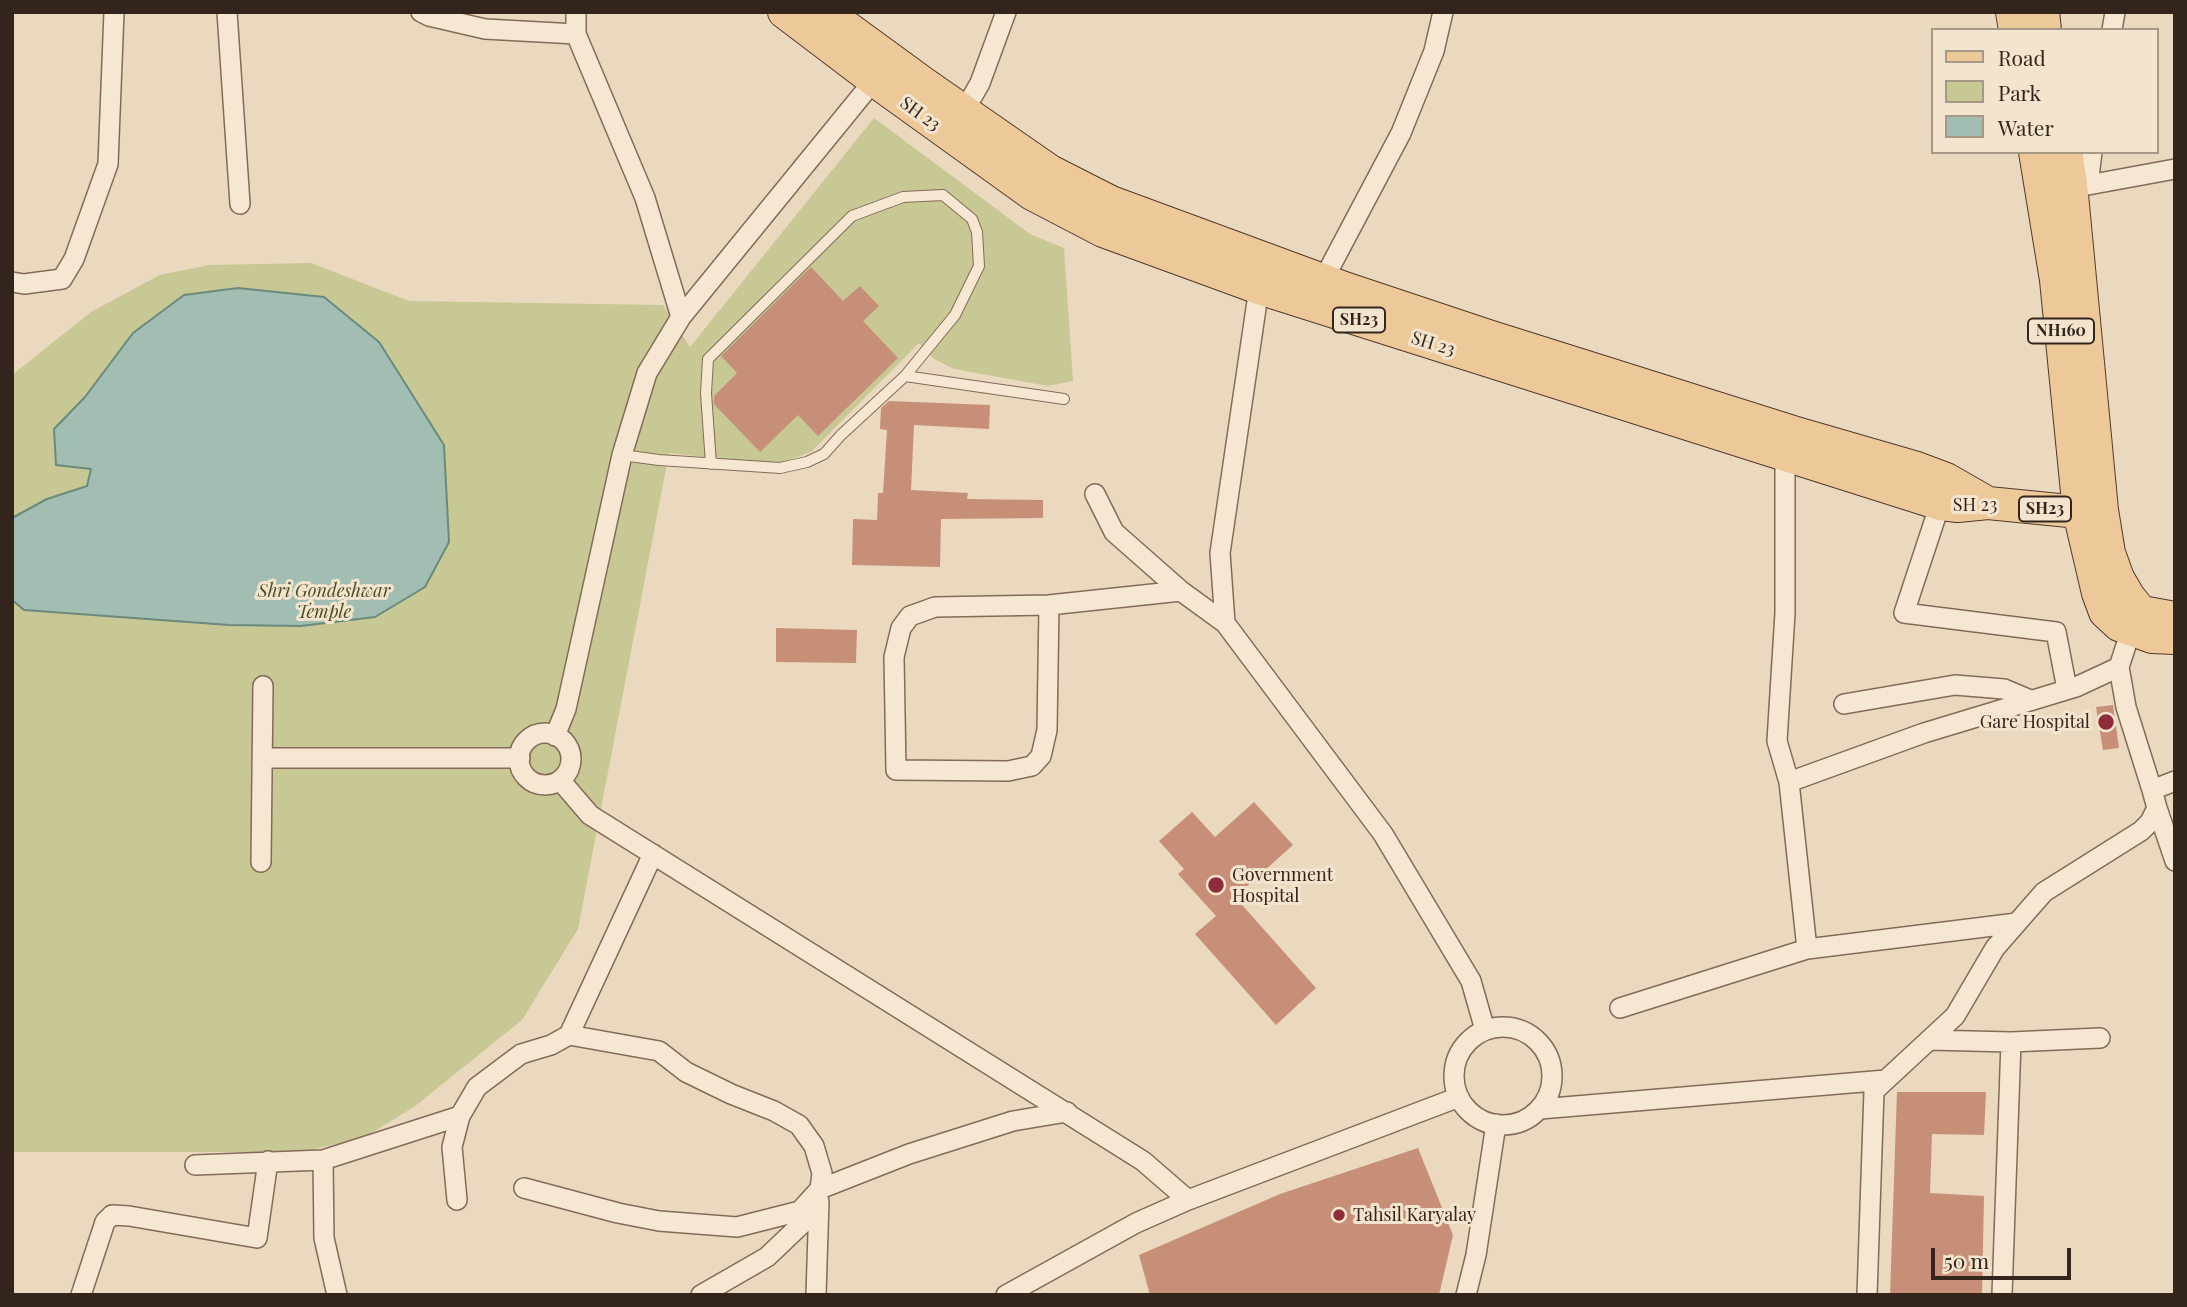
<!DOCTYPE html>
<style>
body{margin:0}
#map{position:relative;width:2187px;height:1307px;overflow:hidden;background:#ebd9bf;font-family:"Playfair Display",serif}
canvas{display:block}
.frame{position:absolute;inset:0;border:14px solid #33251c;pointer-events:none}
.legend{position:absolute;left:1931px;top:28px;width:228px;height:126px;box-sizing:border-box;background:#f3e4ce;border:2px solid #a69887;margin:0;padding:9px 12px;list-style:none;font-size:21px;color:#33251c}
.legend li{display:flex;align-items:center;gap:14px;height:35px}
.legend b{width:35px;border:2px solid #a69887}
.scale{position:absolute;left:1931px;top:1248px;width:140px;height:32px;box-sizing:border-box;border:4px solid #33251c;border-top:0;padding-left:9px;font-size:21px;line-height:24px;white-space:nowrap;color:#33251c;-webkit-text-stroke:5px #f3e4ce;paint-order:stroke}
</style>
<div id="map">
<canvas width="2187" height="1307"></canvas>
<div class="frame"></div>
<ul class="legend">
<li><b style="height:9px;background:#edc898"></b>Road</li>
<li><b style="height:19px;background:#c8c894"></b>Park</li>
<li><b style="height:19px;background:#a2bdb2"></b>Water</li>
</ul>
<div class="scale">50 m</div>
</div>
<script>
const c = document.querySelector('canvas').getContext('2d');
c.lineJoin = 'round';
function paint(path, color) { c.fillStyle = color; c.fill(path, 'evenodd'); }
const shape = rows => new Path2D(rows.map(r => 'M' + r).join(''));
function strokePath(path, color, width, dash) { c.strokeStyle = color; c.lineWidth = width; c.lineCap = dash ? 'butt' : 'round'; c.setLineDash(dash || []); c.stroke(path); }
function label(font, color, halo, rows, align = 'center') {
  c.font = font + ' "Playfair Display",serif'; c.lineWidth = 6; c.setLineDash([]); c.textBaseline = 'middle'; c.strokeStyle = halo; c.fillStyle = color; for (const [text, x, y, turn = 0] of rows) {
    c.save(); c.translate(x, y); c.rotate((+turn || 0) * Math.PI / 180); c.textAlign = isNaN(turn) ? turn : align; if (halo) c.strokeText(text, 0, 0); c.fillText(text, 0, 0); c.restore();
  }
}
paint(shape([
 [874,118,1030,234,1064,248,1073,381,1048,386,954,369,934,359,919,343,811,452,775,465,669,453,578,929,522,1020,414,1107,363,1138,301,1152,12,1152,12,375,91,312,160,275,209,265,311,263,409,301,663,305,690,347]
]), '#c8c894');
const water = shape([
 [238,288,324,297,379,342,444,445,449,542,425,587,375,617,301,626,229,625,24,610,12,600,12,518,47,499,87,486,91,469,56,465,54,429,85,397,133,333,184,295,238,288]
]);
paint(water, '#a2bdb2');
strokePath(water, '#6a8a7e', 2);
paint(shape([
 [811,267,843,301,860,286,879,306,863,321,898,358,818,436,798,415,760,452,714,404,714,396,737,373,721,356],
 [889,401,990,405,989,429,914,425,911,490,968,493,967,499,1043,500,1043,518,941,519,940,567,852,565,853,519,877,520,878,493,883,493,887,430,880,429,881,408],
 [776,628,857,630,856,663,776,662],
 [2113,705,2119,748,2103,750,2096,707],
 [1254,802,1293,845,1235,897,1316,988,1276,1025,1195,934,1216,916,1178,874,1184,869,1159,841,1192,812,1215,837],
 [1897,1092,1986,1092,1984,1135,1932,1134,1930,1193,1984,1196,1982,1295,1890,1295],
 [1418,1148,1453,1235,1439,1295,1150,1295,1139,1255,1280,1194]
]), '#c78f77');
const lane = shape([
 [622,455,659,460,780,468,807,462,824,454,841,435,905,376,1064,399],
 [711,464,706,393,708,359,852,216,903,197,943,195,972,219,977,232,979,266,955,315,905,376]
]);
const street = shape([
 [227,12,240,204],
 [421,12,429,16,485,29,576,34],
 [576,12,576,34,645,198,681,317],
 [2112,30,2115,12],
 [964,111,980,83,1006,12],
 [2071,184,2088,185,2175,169],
 [2088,185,2092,152],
 [1262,280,1259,288,1220,553,1225,623,1383,834,1471,981,1485,1030],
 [12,282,24,284,62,279,74,259,108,164,114,12],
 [1319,288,1401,133,1434,51,1443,12],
 [1788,446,1785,454,1785,613,1777,741,1789,782,1807,949],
 [1095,494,1114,532,1181,591,1225,623],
 [1940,504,1904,613,2056,632,2067,689],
 [1049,605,1047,730,1041,756,1032,766,1008,771,896,770,894,657,901,628,910,616,935,607,1049,605,1181,591],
 [2119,667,2126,707,2152,790],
 [1844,704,1955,685,2004,689,2030,700],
 '519 759a26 26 0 1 1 52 0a26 26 0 1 1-52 0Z',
 [555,736,566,709,622,455,647,373,681,317,880,73],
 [262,758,520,758],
 [560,780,590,815,1143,1161,1188,1200,1459,1097],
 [1789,782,1924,733,2076,687,2119,667,2134,621],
 [2157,808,2175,861],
 [261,862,263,686],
 [1620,1008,1807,949,2017,923],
 '1454 1076a49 49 0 1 1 98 0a49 49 0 1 1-98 0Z',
 [569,1035,653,854],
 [1929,1040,2011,1042,2100,1038],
 [1540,1109,1886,1080],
 [323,1160,324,1238,337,1295],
 [195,1165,323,1160,460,1116],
 [524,1188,618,1213,659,1221,737,1227,800,1211,820,1189,909,1154,1013,1121,1067,1112],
 [457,1200,452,1147,460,1116,477,1087,521,1054,551,1045,569,1035,659,1051,686,1072,731,1094,774,1111,799,1125,814,1146,822,1173,820,1189,808,1218,767,1257,701,1295],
 [81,1295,105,1222,112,1215,129,1216,257,1238,268,1161],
 [816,1295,819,1201],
 [1006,1295,1136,1223,1188,1200],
 [1466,1295,1476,1255,1496,1124],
 [1867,1295,1874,1091,1955,1016,1995,948,2044,892,2141,831,2150,822,2157,808,2152,790,2175,781],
 [2002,1295,2011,1042]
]);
const primary = shape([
 [784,12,875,81,1032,194,1103,231,1259,288,1940,504,1958,506,1988,503,2079,512,2102,510],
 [826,12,926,85,1050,171,1111,202,1347,289,1488,336,1793,432,1914,467,1946,479,1988,503],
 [2012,12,2015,30],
 [2043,12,2045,30],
 [2035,152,2056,280,2079,512,2098,593,2105,612,2119,625,2152,637,2175,638],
 [2066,152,2071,184,2102,510,2109,553,2118,578,2129,597,2138,608,2142,612,2175,618]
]);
strokePath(lane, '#836a59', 12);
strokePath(street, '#836a59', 22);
strokePath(primary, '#50392d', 34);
strokePath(lane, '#f6e7d2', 10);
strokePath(street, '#f6e7d2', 19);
strokePath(primary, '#edc898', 32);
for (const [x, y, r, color] of [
 [2106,722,9,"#8e2c39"],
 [1216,885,9,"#8e2c39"],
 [1339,1215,7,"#8e2c39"]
]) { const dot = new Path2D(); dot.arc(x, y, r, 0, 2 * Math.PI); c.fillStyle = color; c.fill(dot); strokePath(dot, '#f3e4ce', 2.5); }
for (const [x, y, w] of [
 [1359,320,52],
 [2061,331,66],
 [2045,509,52]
]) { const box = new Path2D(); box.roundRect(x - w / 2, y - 12.5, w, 25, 5); c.fillStyle = '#f3e4ce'; c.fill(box); strokePath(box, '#33251c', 2); }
label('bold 16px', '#33251c', null, [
 ["SH23",1359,320],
 ["NH160",2061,331],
 ["SH23",2045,509]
]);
label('18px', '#33251c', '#f3e4ce', [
 ["SH 23",920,114,36],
 ["SH 23",1433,344,17],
 ["SH 23",1975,505]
]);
label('italic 18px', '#494e24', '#f3e4ce', [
 ["Shri Gondeshwar",324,591],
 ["Temple",324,612]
]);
label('18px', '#33251c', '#f3e4ce', [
 ["Gare Hospital",2090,722,"right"],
 ["Government",1232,875],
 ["Hospital",1232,896],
 ["Tahsil Karyalay",1353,1215]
], 'left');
</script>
